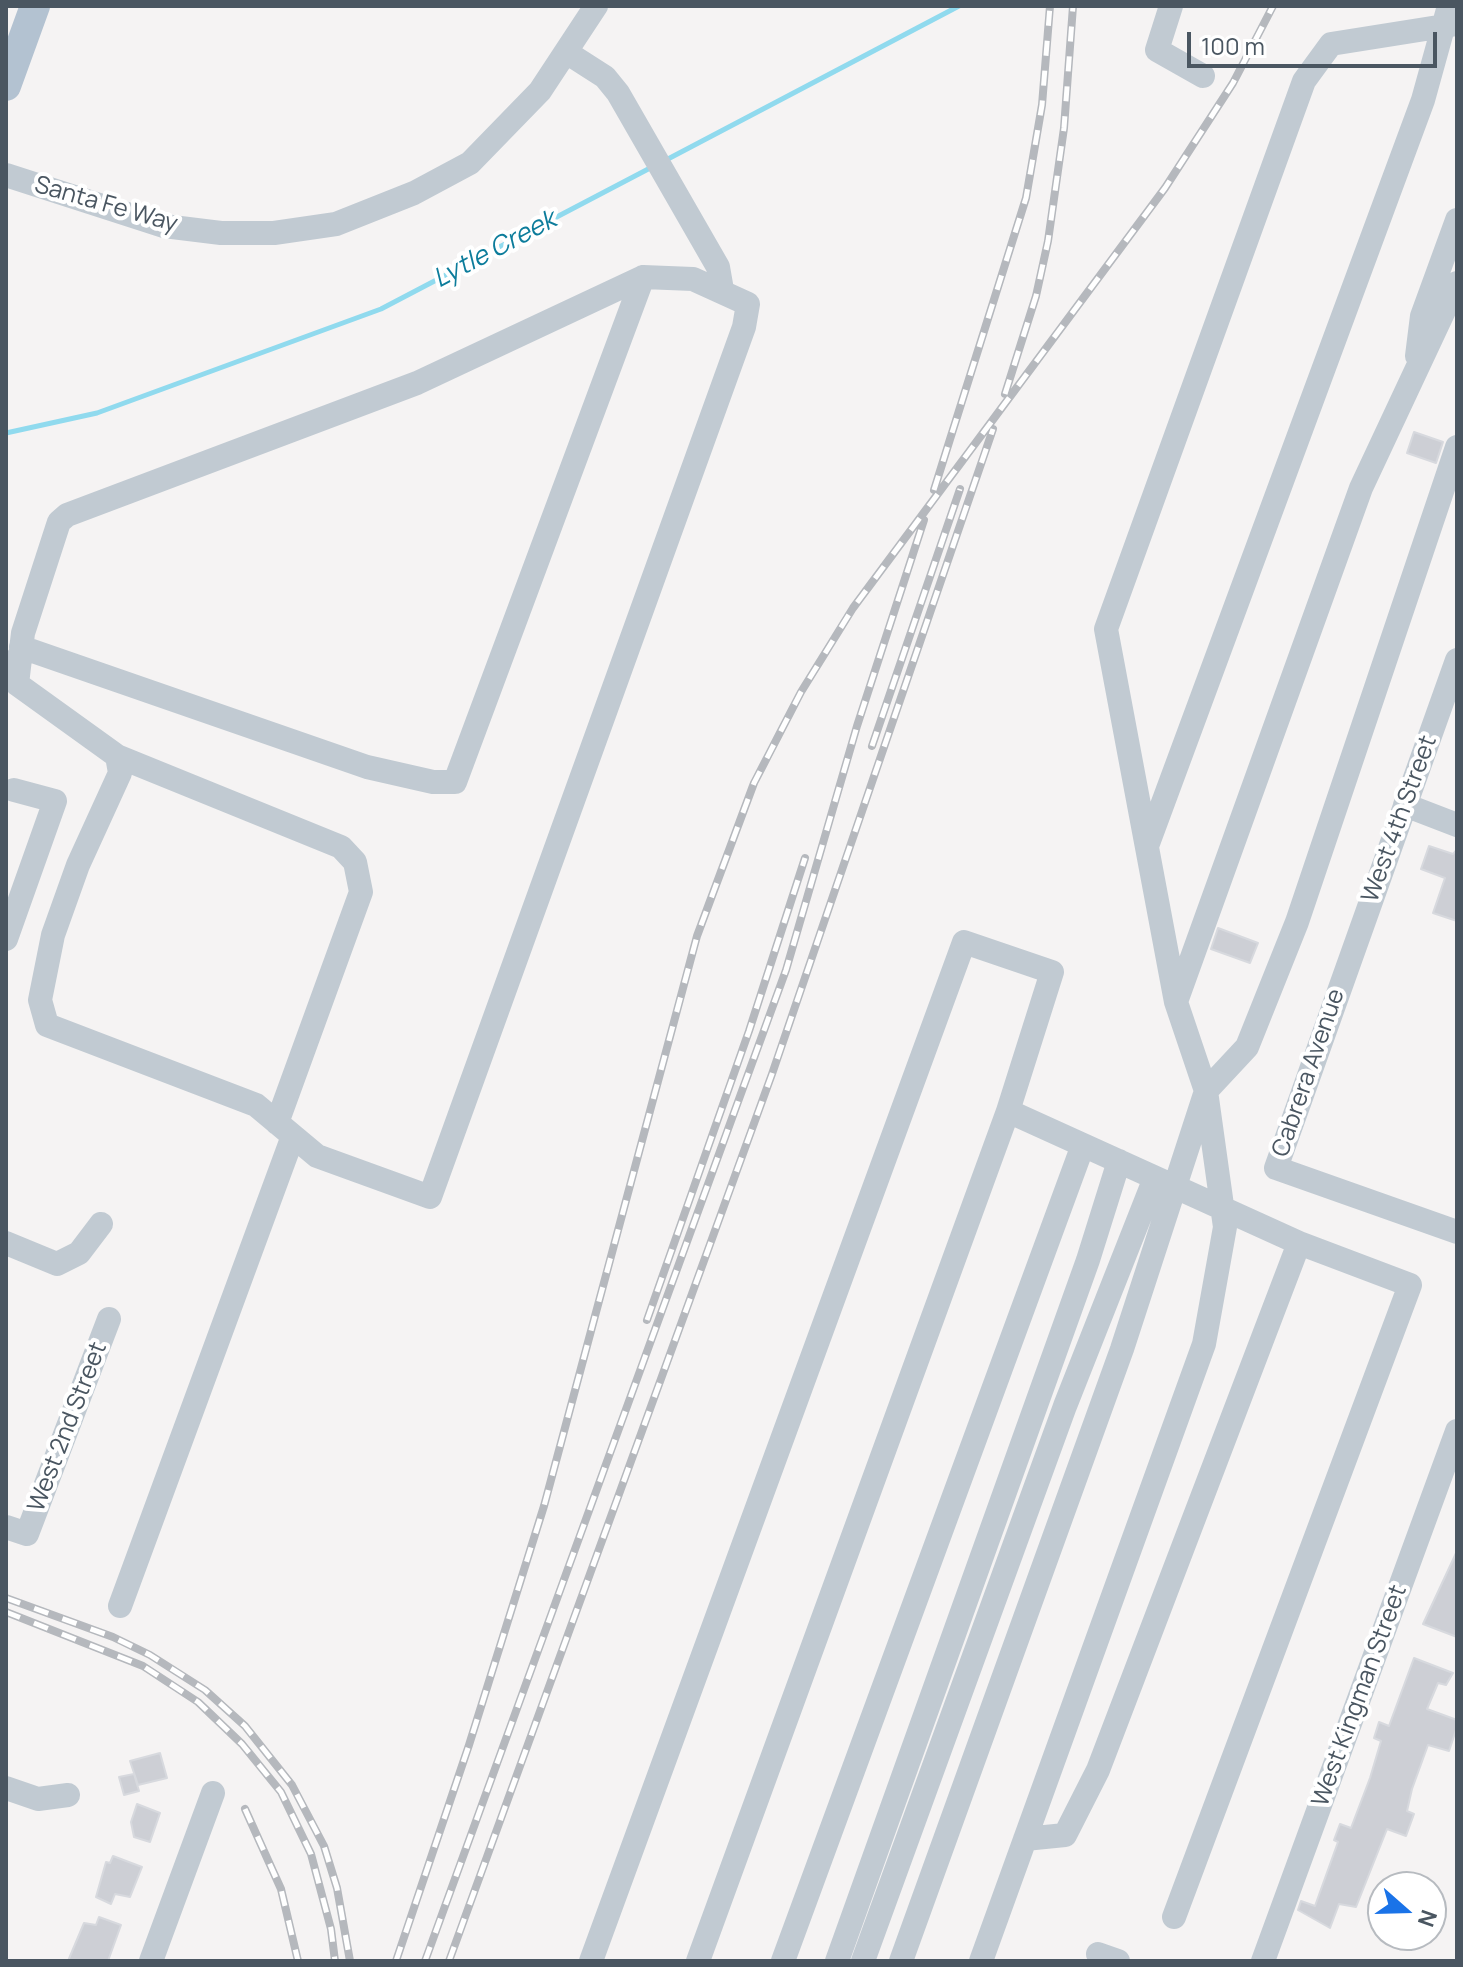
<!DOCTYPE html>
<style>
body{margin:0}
#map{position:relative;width:1463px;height:1967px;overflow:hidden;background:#f5f3f3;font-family:Manrope,sans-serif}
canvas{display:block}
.frame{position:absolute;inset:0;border:8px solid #4a5661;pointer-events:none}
.north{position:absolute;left:1367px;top:1871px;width:80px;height:80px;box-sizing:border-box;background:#fff;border:2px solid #b7bbc0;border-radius:50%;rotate:110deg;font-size:22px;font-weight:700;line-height:32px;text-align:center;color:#4a5661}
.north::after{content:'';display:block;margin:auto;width:28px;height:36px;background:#1a73e8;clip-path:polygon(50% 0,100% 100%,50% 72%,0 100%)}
.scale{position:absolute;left:1187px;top:32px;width:250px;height:36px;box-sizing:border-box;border:4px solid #4a5661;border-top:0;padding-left:10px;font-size:24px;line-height:28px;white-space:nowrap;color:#4a5661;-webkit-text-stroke:6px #fff;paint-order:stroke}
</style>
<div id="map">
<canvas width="1463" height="1967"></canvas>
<div class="frame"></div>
<div class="north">N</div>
<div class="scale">100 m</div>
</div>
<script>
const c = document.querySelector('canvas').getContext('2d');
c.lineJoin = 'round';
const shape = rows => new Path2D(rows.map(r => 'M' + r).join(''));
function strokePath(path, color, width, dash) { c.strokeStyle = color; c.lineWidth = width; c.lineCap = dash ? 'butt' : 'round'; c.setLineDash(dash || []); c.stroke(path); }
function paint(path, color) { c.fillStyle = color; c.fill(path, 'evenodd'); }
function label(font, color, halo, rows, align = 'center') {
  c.font = font + ' Manrope,sans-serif'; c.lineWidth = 8; c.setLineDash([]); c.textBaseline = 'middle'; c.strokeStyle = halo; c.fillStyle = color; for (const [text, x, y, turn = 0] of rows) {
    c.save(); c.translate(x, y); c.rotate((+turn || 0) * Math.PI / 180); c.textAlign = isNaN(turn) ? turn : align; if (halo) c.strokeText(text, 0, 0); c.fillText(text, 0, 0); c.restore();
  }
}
strokePath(shape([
 [666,160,959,6],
 [6,433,97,413,381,309,654,166]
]), '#90daee', 5);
const building = shape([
 [1414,432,1443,442,1436,463,1407,453,1414,432],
 [1429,846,1453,854,1457,849,1457,921,1433,913,1445,878,1421,869,1429,846],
 [1218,928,1258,943,1250,963,1211,949,1218,928],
 [1457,1551,1457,1637,1423,1624,1457,1551],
 [1414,1658,1453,1673,1446,1685,1438,1683,1427,1709,1457,1720,1457,1727,1449,1751,1428,1745,1412,1789,1407,1811,1414,1814,1406,1836,1387,1829,1356,1907,1339,1904,1330,1928,1298,1910,1301,1901,1315,1906,1338,1842,1334,1840,1340,1824,1351,1828,1370,1778,1381,1741,1374,1738,1379,1722,1389,1726,1414,1658],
 [160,1753,167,1778,138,1785,130,1761,160,1753],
 [134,1774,139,1791,124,1795,119,1777,134,1774],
 [137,1804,160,1813,150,1842,134,1837,131,1822,137,1804],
 [113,1856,142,1867,130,1897,115,1894,111,1904,96,1897,106,1862,110,1863,113,1856],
 [99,1917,121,1925,108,1961,68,1961,84,1923,96,1925,99,1917]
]);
paint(building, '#cdcfd5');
strokePath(building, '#d7d9de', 2);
strokePath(shape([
 [1171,6,1157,50,1203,76],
 [566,52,605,77,618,93,718,267,722,290],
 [6,175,164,226,221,233,274,233,336,224,414,193,470,163,540,91,596,6],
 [1417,356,1422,316,1457,220],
 [21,647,367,767,433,782,455,782,643,277],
 [1457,660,1276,1168,1457,1232],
 [6,662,17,684,117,756,120,773,78,865,53,935,40,1000,47,1025,256,1105,317,1156,430,1197,744,327,748,304,693,279,643,277,417,383,67,515,59,522,23,633,17,684],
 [117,756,341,847,355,862,361,892,277,1123],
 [1405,805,1457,825],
 [1147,846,1423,100,1449,6],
 [6,939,55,801,14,790],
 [1177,999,1361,488,1457,283],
 [1008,1111,1299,1243,1098,1770,1065,1835,1025,1839],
 [6,1243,57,1264,79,1253,101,1224],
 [6,1527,27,1534,109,1319],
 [120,1606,293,1136],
 [6,1788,38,1799,68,1795],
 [1174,1917,1410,1285,1299,1243],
 [1098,1954,1118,1961],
 [151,1961,213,1793],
 [591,1961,964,942,1052,972,1008,1111,698,1961],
 [783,1961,1083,1145],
 [837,1961,1088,1260,1119,1161],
 [863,1961,1065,1406,1155,1178],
 [901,1961,1122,1349,1206,1091,1247,1047,1297,922,1457,447],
 [981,1961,1204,1344,1225,1227,1206,1091,1176,1002,1106,629,1304,81,1331,44,1457,24],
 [1263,1961,1457,1431]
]), '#c1cad2', 24);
strokePath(shape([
 [6,86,35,6]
]), '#b3c2d1', 30);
const rail = shape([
 [1005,394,1036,296,1048,241,1064,128,1073,6],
 [934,490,1026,198,1042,105,1050,6],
 [872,746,960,489],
 [647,1320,749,1031,805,858],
 [6,1598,113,1637,150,1655,205,1690,245,1726,292,1785,324,1846,337,1888,350,1961],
 [6,1612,143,1666,198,1702,242,1744,281,1792,311,1854,331,1929,335,1961],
 [245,1809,281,1889,298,1961],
 [396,1961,469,1745,544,1506,697,936,754,783,801,692,853,608,1165,188,1233,83,1273,6],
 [425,1961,786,970,857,726,924,520],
 [449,1961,772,1074,993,429]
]);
strokePath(rail, '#b5b8bd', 8);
strokePath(rail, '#fff', 5, [15]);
label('24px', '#4a5661', '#fff', [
 ["Santa Fe Way",106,205,16],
 ["West 4th Street",1400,819,-70],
 ["Cabrera Avenue",1309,1073,-71],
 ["West 2nd Street",68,1427,-69],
 ["West Kingman Street",1360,1696,-70]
]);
label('italic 26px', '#0c7c9b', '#fff', [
 ["Lytle Creek",495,250,-28]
]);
</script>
